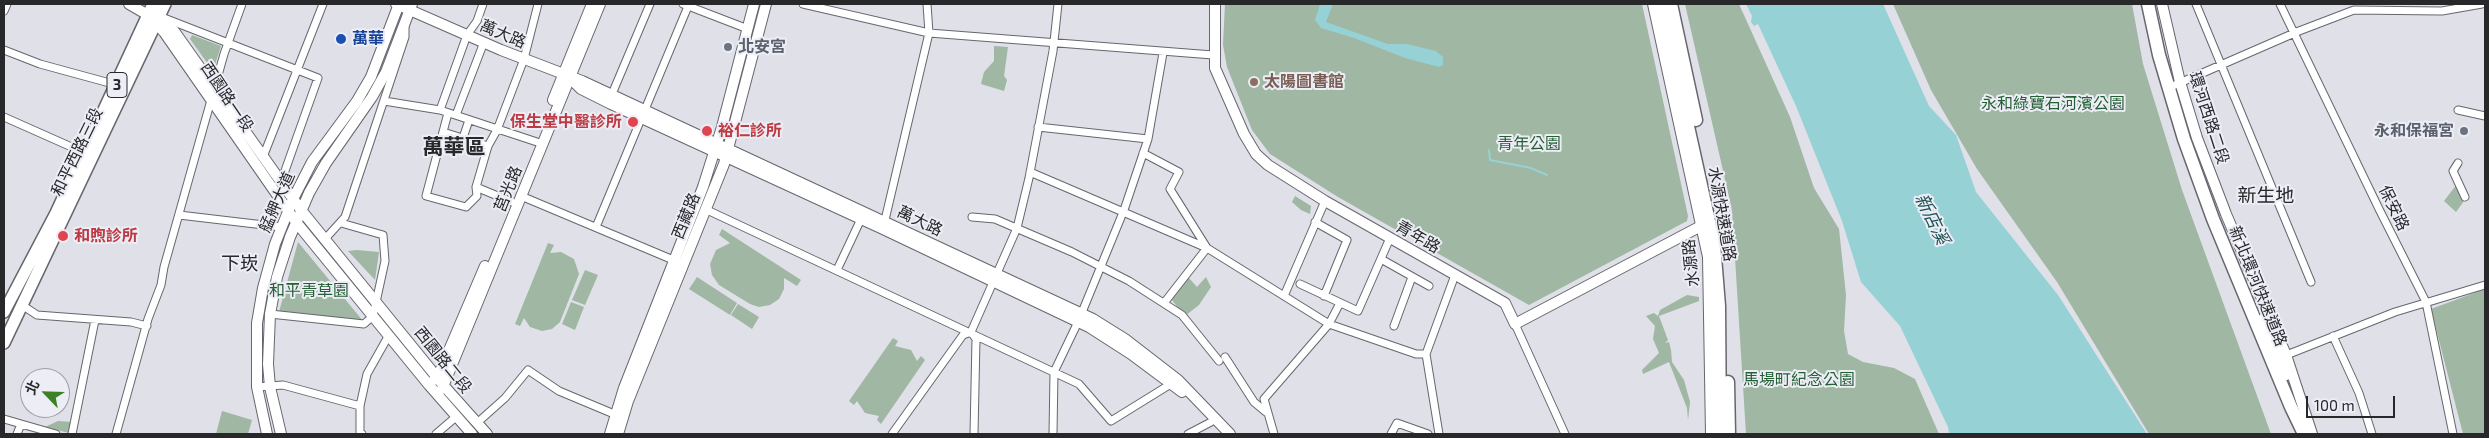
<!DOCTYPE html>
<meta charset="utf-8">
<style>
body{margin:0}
#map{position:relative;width:2489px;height:438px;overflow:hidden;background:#dfe0e8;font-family:"Exo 2","Noto Sans TC",sans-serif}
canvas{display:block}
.frame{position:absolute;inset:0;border:5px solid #28282b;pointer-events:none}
.north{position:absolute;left:20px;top:368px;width:50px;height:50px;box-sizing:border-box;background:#ecedf5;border:1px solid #9e9ea4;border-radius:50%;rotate:294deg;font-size:14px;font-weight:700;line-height:20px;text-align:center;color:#28282b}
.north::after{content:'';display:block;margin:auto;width:18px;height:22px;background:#3d8125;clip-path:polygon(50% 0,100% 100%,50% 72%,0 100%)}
.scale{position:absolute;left:2306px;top:396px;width:89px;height:22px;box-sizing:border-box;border:2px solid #28282b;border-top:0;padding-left:6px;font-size:15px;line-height:18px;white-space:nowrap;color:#28282b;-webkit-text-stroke:4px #ecedf5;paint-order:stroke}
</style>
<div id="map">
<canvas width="2489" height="438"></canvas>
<div class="frame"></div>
<div class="north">北</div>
<div class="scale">100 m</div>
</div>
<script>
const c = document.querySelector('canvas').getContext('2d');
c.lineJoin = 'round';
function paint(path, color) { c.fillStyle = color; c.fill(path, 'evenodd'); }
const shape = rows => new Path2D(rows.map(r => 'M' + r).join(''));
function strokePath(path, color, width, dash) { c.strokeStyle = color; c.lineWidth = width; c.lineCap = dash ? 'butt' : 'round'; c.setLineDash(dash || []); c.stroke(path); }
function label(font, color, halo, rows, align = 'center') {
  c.font = font + ' "Exo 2","Noto Sans TC",sans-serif'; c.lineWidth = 4; c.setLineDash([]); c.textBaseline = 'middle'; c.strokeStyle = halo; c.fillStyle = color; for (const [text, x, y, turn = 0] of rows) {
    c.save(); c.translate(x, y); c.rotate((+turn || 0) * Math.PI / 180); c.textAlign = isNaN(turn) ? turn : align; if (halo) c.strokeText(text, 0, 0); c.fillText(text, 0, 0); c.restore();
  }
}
paint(shape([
 [1225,4,1642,4,1688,216,1687,221,1529,305,1338,197,1270,154,1252,130,1227,67,1223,45],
 [1685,4,1739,4,1790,117,1814,188,1839,229,1846,295,1844,331,1848,354,1863,362,1894,368,1915,379,1939,434,1746,434,1732,210],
 [1893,4,2132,4,2143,64,2182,190,2271,434,2149,434,2057,282,1977,169,1931,90],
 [192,35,221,46,213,71,190,39],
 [994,46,1008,47,1004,76,1007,80,1004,91,981,84,984,72,994,61],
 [2457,184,2464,201,2456,212,2444,201],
 [1295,196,1311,206,1310,214,1301,210,1292,202],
 [722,229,801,280,797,286,784,278,784,289,779,299,770,305,759,307,750,304,719,285,712,275,710,264,716,250,730,243,719,235],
 [298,242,363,321,279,312],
 [548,243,554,245,550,253,561,252,574,259,579,274,560,322,552,329,542,331,530,327,524,318,520,326,515,324],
 [357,250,379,252,375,280,348,251],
 [585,270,598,275,585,305,572,300],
 [697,277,737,303,730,315,689,289],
 [1188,277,1197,287,1206,277,1211,287,1199,305,1185,316,1171,299],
 [2485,289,2485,434,2463,434,2431,309],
 [1687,295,1699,297,1699,301,1659,316,1668,340,1665,343,1669,342,1671,350,1672,362,1684,380,1690,402,1688,420,1687,408,1669,362,1643,374,1642,370,1659,353,1653,339,1655,326,1646,316,1654,313,1658,316,1660,310],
 [571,302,584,307,575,330,562,324],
 [738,304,759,317,752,329,731,315],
 [893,338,898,341,895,346,911,350,917,361,921,356,925,360,881,424,877,420,879,416,865,413,857,401,854,405,849,401],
 [222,411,252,420,248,434,216,434],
 [58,421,72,422,69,433,45,427]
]), '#9fb7a3');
paint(shape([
 [1320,4,1333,4,1326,22,1388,44,1407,44,1436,51,1443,57,1443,65,1439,67,1405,58,1354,38,1321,28,1315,20],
 [1746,4,1883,4,1929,106,1956,135,1976,192,2058,295,2147,434,1949,434,1948,427,1900,326,1861,282,1842,221,1796,106,1758,24,1754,26,1751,22,1752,16]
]), '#96d1d5');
strokePath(shape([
 [1489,150,1490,160,1531,168,1547,175]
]), '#96d1d5', 2);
const street = shape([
 [683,4,748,29],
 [803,4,929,33,1213,55],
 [2196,4,2311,282],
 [2280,4,2380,211,2426,302,2453,434],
 [4,11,7,4],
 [164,18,318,78,281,182],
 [4,50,40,64,117,85],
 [2175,85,2299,31,2354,10,2442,11,2482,4],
 [612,94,650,4],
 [384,101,440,110,537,142],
 [440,110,467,35,477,21,483,4],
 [2458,110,2485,116],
 [448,113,426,196,466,207,477,196,476,187],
 [456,115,484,42],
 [4,117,85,153],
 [1038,127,1148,139],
 [443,132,488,146],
 [463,138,469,120],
 [1143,153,1179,172,1170,189,1207,248,1164,303],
 [263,157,323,4],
 [2458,163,2453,171,2465,197],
 [1030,172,1207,248,1329,324,1416,354,1426,354],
 [521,196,678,262],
 [512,202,476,187,488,146,497,130,524,59,538,4],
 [705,209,1079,384,1111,421,1174,382],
 [179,215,281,227],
 [972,217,995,219,1072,252,1129,281,1182,315,1219,361],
 [885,220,929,33,927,4],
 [1315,222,1347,240,1324,296],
 [596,227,689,4],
 [325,239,345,217,405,37,405,27],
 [1381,259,1429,286],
 [837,270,861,219],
 [1300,284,1358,311,1390,238],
 [1284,296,1325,201],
 [22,305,37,315,131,322,147,326],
 [270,314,364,324,373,316,385,261,383,235,341,223],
 [1515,324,1565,434],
 [1394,326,1412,277],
 [971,332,1017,228,1029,178,1053,51,1058,4],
 [972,333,976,339,974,434],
 [2333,336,2359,393,2372,434],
 [2284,356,2395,312,2485,285],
 [1225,357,1254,402,1266,412],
 [257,387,283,385,360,406],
 [4,419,56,434],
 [477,423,505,398,528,370,559,391,614,414],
 [17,434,21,424],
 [72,434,95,320],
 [116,434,148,319,161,285,164,267,224,54,242,4],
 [362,434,360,433,360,406,367,374,389,335],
 [436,434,457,416],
 [892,434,963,335,971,332],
 [1053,434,1054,372,1078,322,1124,210,1148,139,1163,53],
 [1188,434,1211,422],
 [1274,434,1264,399,1329,324,1340,303],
 [1391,434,1397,423,1428,434],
 [1439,434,1426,354,1455,275]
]);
const secondary = shape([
 [129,4,148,15,164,32,296,222,429,385,472,434],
 [396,4,501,50,582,81,1093,319,1125,339,1178,380,1230,434],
 [1215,4,1215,68,1244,134,1256,154,1268,165,1325,201,1505,303,1515,324,1701,226],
 [1653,4,1708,257,1711,434],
 [2162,4,2180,82,2197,138,2226,214,2286,355,2312,434],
 [154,11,174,31,301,210,444,386,487,434],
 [570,78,581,89,611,104,883,229,1089,327,1131,354,1182,392],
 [553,100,592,4],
 [2263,319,2286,375],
 [434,380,438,376,485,266],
 [442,389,600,4],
 [267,434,257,387,257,323,263,288,275,244,293,199,312,162,357,101,371,77,399,4],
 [281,434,270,387,268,364,270,314,277,277,290,237,309,193,326,163,372,97,386,72,412,4],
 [610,434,624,388,703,187,722,127,754,4],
 [618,434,628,401,724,164,766,4]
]);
const primary = shape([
 [4,312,56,213,153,4],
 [4,343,165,4]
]);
const highway = shape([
 [1661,4,1714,244,1719,306,1720,434],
 [1671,4,1696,120],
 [2148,4,2159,55,2184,139,2213,219,2291,407,2304,434],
 [1728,382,1729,434]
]);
strokePath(street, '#66666e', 9);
strokePath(secondary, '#66666e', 12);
strokePath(primary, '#66666e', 14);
strokePath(highway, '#66666e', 15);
strokePath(street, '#fff', 7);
strokePath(secondary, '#fff', 10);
strokePath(primary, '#fff', 11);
strokePath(highway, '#fff', 12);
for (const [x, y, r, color] of [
 [341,39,6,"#1a4fb4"],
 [728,47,5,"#6b7280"],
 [1254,82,5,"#8d6e63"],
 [633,122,6,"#e0444e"],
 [707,131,6,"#e0444e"],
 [2464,131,5,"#6b7280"],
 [63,236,6,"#e0444e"]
]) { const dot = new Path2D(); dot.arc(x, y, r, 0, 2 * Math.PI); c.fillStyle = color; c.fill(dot); strokePath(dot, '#ecedf5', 2); }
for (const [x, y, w] of [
 [117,85,20]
]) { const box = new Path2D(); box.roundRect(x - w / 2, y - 12.5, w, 25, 4); c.fillStyle = '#ecedf5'; c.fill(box); strokePath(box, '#28282b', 1); }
label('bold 15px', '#28282b', null, [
 ["3",117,85]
]);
label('16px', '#28282b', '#ecedf5', [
 ["萬大路",503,34,23],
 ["西園路一段",227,97,56],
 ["環河西路二段",2209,118,72],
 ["和平西路三段",77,152,-64],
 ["莒光路",508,189,-68],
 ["艋舺大道",277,202,-66],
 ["保安路",2394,208,64],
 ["水源快速道路",1722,214,80],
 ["西藏路",686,216,-68],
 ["萬大路",920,221,26],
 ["青年路",1418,237,30],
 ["水源路",1691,263,-96],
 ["新北環河快速道路",2258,286,68],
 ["西園路二段",443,360,51]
]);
label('bold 16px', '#164399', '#ecedf5', [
 ["萬華",352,39]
], 'left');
label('bold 16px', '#5b616d', '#ecedf5', [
 ["北安宮",738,47],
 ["永和保福宮",2454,131,"right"]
], 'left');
label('bold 16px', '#785e54', '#ecedf5', [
 ["太陽圖書館",1264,82]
], 'left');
label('16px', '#255f35', '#ecedf5', [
 ["永和綠寶石河濱公園",2053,104],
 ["青年公園",1529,144],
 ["和平青草園",309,291],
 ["馬場町紀念公園",1799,380]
]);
label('bold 16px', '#be3a42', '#ecedf5', [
 ["保生堂中醫診所",622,122,"right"],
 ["裕仁診所",718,131],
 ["和煦診所",74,236]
], 'left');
label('italic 18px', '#1e5255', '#ecedf5', [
 ["新店溪",1932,219,64]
]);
label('19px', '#28282b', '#ecedf5', [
 ["新生地",2266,196],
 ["下崁",240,264]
]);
label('bold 21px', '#28282b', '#ecedf5', [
 ["萬華區",454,147]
]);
</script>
